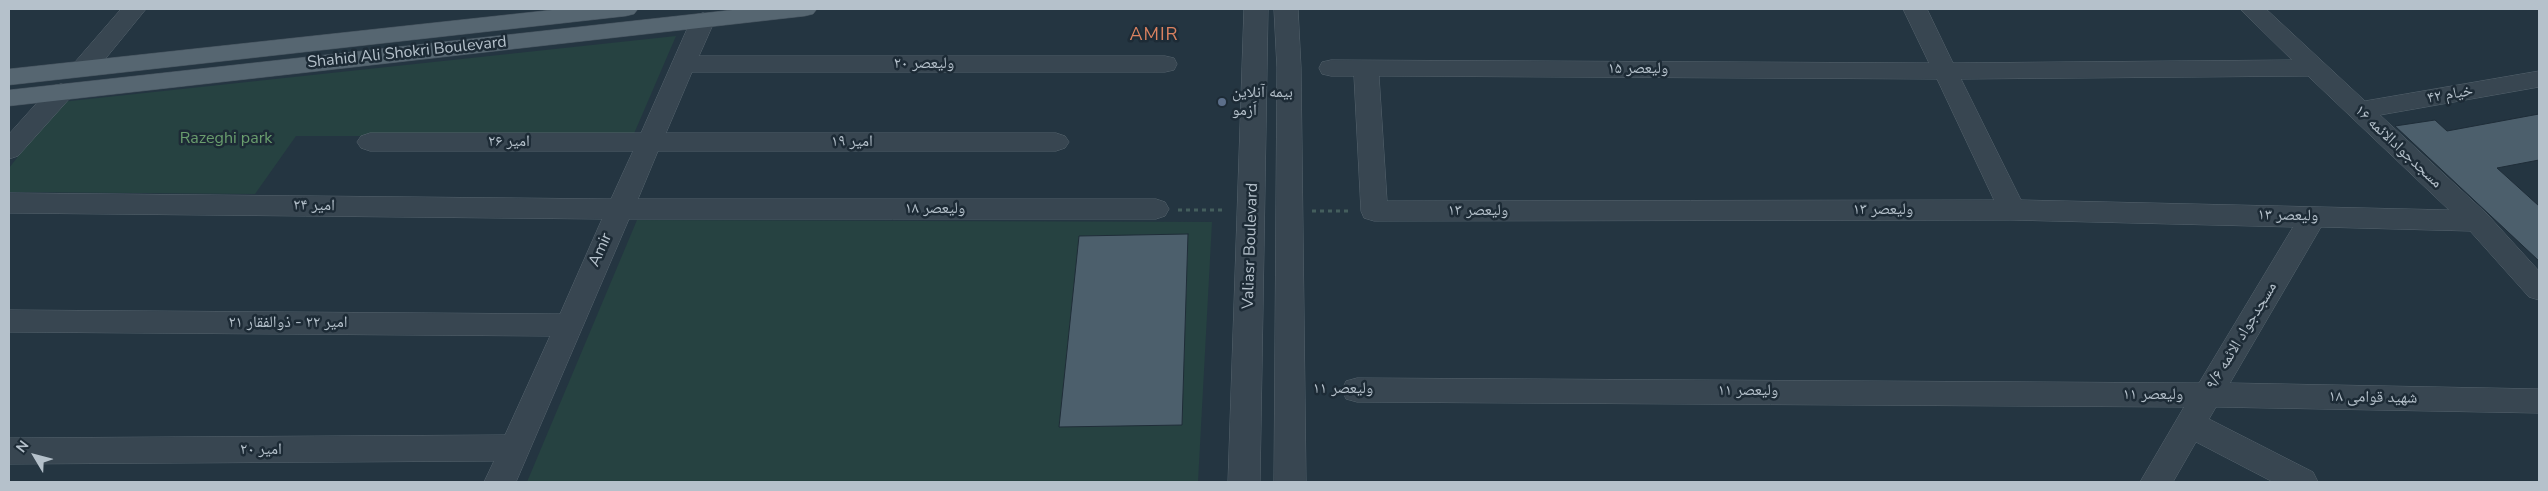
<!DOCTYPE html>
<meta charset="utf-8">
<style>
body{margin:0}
#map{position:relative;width:2548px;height:491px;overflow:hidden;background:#243541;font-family:"Nunito Sans",sans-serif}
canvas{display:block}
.frame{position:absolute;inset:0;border:10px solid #b5c1cb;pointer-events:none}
.north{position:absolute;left:10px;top:431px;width:50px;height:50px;-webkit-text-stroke:4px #1d2b36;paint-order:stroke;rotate:307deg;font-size:14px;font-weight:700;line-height:20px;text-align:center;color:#b5c1cb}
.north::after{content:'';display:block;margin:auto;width:18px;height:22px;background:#b5c1cb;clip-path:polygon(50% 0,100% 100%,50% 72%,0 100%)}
</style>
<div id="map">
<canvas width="2548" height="491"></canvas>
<div class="frame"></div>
<div class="north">N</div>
</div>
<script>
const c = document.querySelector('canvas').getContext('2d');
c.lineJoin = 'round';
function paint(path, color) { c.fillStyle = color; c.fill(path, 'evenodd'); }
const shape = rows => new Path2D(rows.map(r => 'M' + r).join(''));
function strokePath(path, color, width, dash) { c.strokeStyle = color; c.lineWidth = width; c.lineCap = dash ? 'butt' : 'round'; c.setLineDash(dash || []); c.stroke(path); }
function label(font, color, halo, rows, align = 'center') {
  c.font = font + ' "Nunito Sans","Noto Naskh Arabic",sans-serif'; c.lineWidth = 5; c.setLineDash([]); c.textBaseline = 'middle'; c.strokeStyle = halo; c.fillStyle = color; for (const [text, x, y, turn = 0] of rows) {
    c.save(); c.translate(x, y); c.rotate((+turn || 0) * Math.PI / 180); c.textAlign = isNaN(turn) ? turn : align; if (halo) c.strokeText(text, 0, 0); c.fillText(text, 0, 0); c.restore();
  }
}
paint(shape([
 [676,36,633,136,296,136,255,194,9,192,9,168,61,102],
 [637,220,1212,222,1198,482,527,482]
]), '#264241');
const building = shape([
 [2539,114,2539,160,2497,168,2539,206,2539,261,2395,126,2435,120,2447,131,2539,114],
 [1188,234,1182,425,1059,427,1079,236,1188,234]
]);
paint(building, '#4c5f6c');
strokePath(building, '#1f2d38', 1);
const minor = shape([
 [121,9,146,9,93,74,84,76,75,74,72,68,75,62,121,9],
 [1244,9,1268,9,1260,482,1228,482,1244,9],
 [1274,9,1298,9,1301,68,1306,482,1274,482,1277,68,1274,9],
 [1903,9,1927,9,1953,63,2292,60,2240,9,2266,9,2365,101,2539,71,2539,87,2380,115,2487,214,2539,271,2539,300,2529,297,2470,231,2321,227,2230,383,2539,389,2539,413,2216,407,2209,419,2313,472,2318,482,2273,482,2196,442,2173,482,2140,482,2184,407,1357,402,1346,399,1342,390,1346,381,1357,378,2199,383,2293,227,2012,220,1374,221,1364,218,1361,211,1354,76,1331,76,1322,74,1319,68,1322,62,1331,60,1929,63,1903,9],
 [1379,76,1937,79,1994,200,1387,201,1379,76],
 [2308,76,2449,210,2021,200,1961,79,2308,76],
 [703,13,711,15,715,20,699,56,1165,56,1174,58,1177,64,1174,70,1165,72,692,72,666,133,1056,133,1065,136,1069,142,1065,148,1056,151,658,151,638,199,1156,199,1165,202,1169,209,1165,216,1156,219,629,219,516,482,484,482,494,461,9,464,9,438,505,435,550,336,9,332,9,310,560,314,602,219,9,213,9,193,611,199,633,151,370,151,361,148,357,142,361,136,370,133,641,133,691,20,695,15,703,13],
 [61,84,70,86,73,92,70,98,18,156,9,159,9,134,52,86,61,84]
]);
const major = shape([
 [561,9,638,9,634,14,626,16,9,85,9,69,561,9],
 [741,9,817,9,813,14,805,16,9,106,9,90,741,9]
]);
strokePath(minor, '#56646e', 1);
strokePath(major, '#45525d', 1);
strokePath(shape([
 [1178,210,1226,210],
 [1312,211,1351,211],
 [1315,389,1331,390]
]), '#445e5d', 3, [4, 4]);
paint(minor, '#384651');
paint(major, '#566671');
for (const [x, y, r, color] of [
 [1222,102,5,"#5c6f8a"]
]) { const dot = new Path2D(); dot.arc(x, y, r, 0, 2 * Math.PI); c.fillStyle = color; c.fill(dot); strokePath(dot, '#1d2b36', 2); }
label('16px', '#b5c1cb', '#1d2b36', [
 ["Shahid Ali Shokri Boulevard",407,53,-6],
 ["ولیعصر ۲۰",924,64],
 ["ولیعصر ۱۵",1638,69],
 ["خیام ۴۲",2450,95,-10],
 ["امیر ۲۶",509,142],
 ["امیر ۱۹",852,142],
 ["مسجدجوادالائمه ۱۶",2398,147,43],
 ["امیر ۲۴",314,206,1],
 ["ولیعصر ۱۸",935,209],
 ["ولیعصر ۱۳",1883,210],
 ["ولیعصر ۱۳",1478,211],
 ["ولیعصر ۱۳",2288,216,1],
 ["Valiasr Boulevard",1251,246,-88],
 ["Amir",601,250,-66],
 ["امیر ۲۲ - ذوالفقار ۲۱",288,323],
 ["مسجدجواد الائمه ۹/۶",2242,336,-59],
 ["ولیعصر ۱۱",1343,389],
 ["ولیعصر ۱۱",1748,391],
 ["ولیعصر ۱۱",2153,395],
 ["شهید قوامی ۱۸",2373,398,1],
 ["امیر ۲۰",261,450]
]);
label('16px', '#b5c1cb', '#1d2b36', [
 ["بیمه آنلاین",1232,93],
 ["اَزمو",1232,111]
], 'left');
label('16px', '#6a9e6e', '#1d2b36', [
 ["Razeghi park",226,139]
]);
c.letterSpacing = '1px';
label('18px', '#db8260', '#1d2b36', [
 ["AMIR",1154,36]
]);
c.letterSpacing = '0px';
</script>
